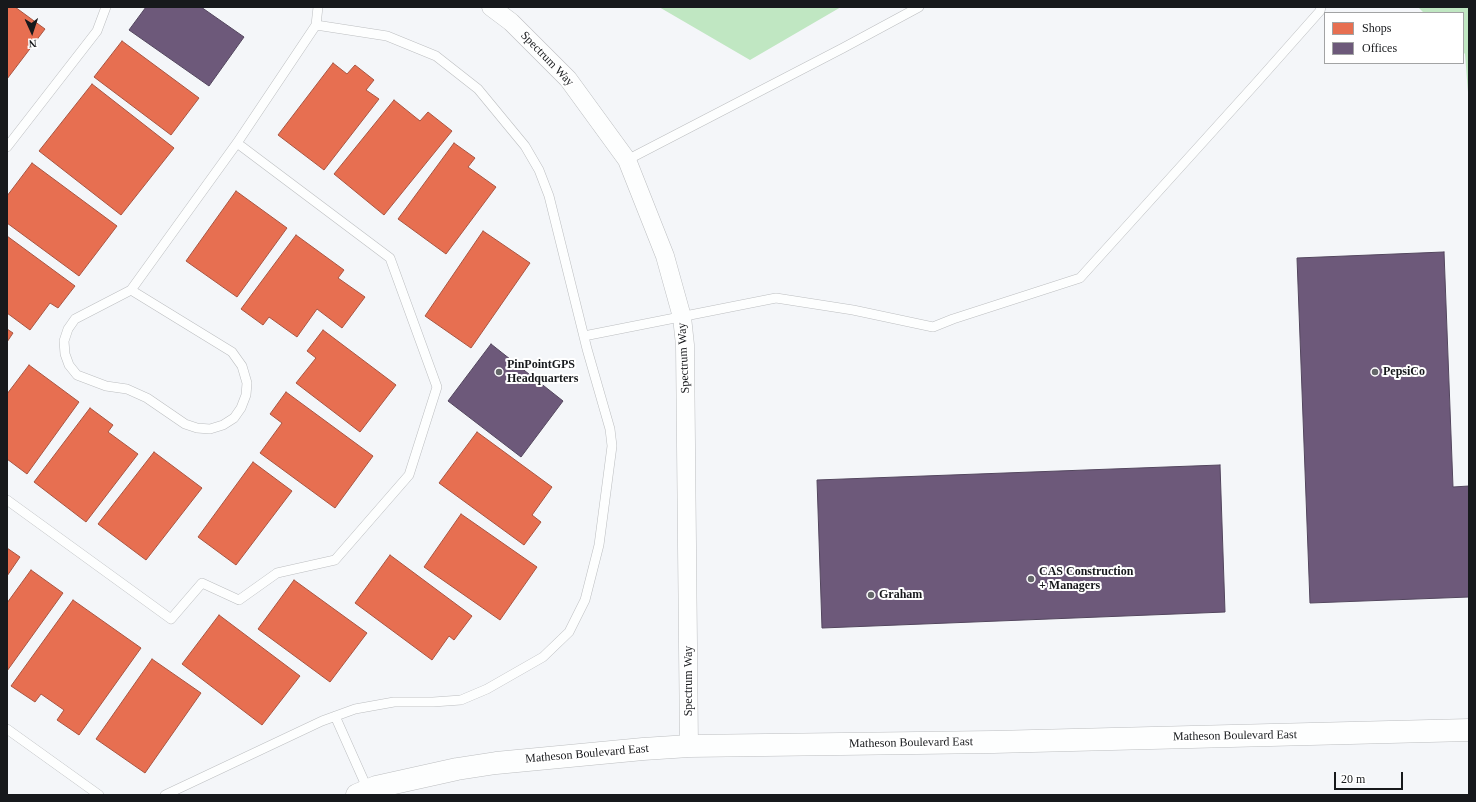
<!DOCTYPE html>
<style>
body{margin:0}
#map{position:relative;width:1476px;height:802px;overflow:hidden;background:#f4f6f9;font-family:"Times New Roman",serif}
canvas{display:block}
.frame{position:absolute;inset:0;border:8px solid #17191c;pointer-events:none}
.legend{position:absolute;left:1324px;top:12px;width:140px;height:52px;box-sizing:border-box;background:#fff;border:1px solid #a2a3a4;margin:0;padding:5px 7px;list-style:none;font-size:12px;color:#17191c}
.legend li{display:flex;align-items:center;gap:8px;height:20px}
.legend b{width:20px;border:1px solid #a2a3a4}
.north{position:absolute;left:12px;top:12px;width:40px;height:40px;-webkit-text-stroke:3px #fff;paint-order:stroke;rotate:177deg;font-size:11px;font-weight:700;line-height:16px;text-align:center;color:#17191c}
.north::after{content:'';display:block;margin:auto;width:14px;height:18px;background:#17191c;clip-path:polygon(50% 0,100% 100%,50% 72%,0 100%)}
.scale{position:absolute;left:1334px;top:772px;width:69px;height:18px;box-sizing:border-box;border:2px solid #17191c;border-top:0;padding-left:5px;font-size:12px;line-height:14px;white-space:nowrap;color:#17191c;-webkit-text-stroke:3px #fff;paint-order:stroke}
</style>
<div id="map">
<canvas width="1476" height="802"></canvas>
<div class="frame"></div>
<ul class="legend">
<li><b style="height:11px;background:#e76f51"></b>Shops</li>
<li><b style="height:11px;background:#6d597a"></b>Offices</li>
</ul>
<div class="north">N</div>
<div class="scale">20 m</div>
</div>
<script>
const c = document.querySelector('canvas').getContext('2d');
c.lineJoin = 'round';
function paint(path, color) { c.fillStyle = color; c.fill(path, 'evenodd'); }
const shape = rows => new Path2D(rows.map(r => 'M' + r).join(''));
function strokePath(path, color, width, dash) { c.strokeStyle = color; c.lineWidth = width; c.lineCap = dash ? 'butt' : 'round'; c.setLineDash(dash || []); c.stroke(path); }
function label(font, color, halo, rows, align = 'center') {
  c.font = font + ' "Times New Roman",serif'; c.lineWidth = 4; c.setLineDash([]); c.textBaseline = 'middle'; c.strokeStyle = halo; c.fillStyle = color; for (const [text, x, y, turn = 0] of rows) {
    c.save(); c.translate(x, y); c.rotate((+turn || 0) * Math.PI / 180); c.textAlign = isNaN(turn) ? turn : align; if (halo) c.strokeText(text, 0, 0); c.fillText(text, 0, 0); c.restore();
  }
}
paint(shape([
 [659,7,841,7,750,60],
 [1418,7,1469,7,1469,105,1465,54,1463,52,1463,13,1424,13]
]), '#c0e7c2');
const shops = shape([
 [7,7,15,7,45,29,7,79,7,7],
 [122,41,199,98,171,135,94,77,122,41],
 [333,63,347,74,355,65,374,80,366,90,379,99,324,170,278,135,333,63],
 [92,84,174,148,121,215,39,151,92,84],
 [394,100,420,121,428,112,452,131,384,215,334,174,394,100],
 [454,143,475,158,468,167,496,187,446,254,398,219,454,143],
 [32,163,117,226,79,276,7,223,7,196,32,163],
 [236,191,287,228,237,297,186,261,236,191],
 [483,231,530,263,471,348,425,316,483,231],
 [296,235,344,270,338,278,365,297,342,328,317,309,297,337,269,317,263,325,241,309,296,235],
 [7,236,75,286,58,308,50,303,30,330,7,313,7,236],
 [7,329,13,333,7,342,7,329],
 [323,330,396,385,360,432,296,383,316,358,307,351,323,330],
 [29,365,79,402,27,474,7,459,7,394,29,365],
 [286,392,373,456,335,508,260,453,282,423,270,414,286,392],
 [90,408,113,425,108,432,138,454,86,522,34,482,90,408],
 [477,432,552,487,532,515,541,522,524,545,439,483,477,432],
 [154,452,202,488,146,560,98,524,154,452],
 [253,462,292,491,236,565,198,537,253,462],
 [461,514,537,567,500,620,424,567,461,514],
 [7,548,20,557,7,576,7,548],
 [390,555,472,616,454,640,449,636,432,660,355,603,390,555],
 [31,570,63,593,7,671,7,603,31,570],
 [294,580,367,633,330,682,258,629,294,580],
 [73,600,141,648,79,735,57,720,64,710,41,694,35,702,11,686,73,600],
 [219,615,300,676,262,725,182,664,219,615],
 [152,659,201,693,145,773,96,739,152,659]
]);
paint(shops, '#e76f51');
strokePath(shops, '#a95541', 1);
const offices = shape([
 [146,7,201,7,244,37,209,86,129,30,146,7],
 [1444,252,1453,487,1469,486,1469,597,1310,603,1297,258,1444,252],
 [491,344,563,401,521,457,448,401,491,344],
 [1220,465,1225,612,822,628,817,480,1220,465]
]);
paint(offices, '#6d597a');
strokePath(offices, '#53465e', 1);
const lane = shape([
 [7,147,97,31,106,7],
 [627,160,843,48,919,7],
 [131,290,232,352,242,366,247,383,246,395,241,408,234,418,223,425,210,429,197,428,185,424,147,398,127,389,106,386,77,375,69,365,65,354,64,341,68,329,75,319,131,290,237,143,316,25,318,7],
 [584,336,776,298,853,310,933,327,953,319,1080,278,1258,81,1320,11,1321,7],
 [7,500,171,619,202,583,239,600,277,573,335,560,409,475,437,387,390,258,237,143],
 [335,716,368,790],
 [7,729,99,795],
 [165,795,322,721,355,709,394,702,433,702,461,700,487,689,543,657,569,632,585,600,599,545,612,446,610,429,587,349,549,196,539,170,525,146,478,89,436,56,387,36,316,25]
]);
const street = shape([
 [491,7,511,22,568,79,627,160,665,256,682,317,685,345,689,746]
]);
const secondary = shape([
 [357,795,376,787,457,769,496,763,643,749,689,746,993,742,1469,730]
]);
strokePath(lane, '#bcbec0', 10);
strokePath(street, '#bcbec0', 19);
strokePath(secondary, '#bcbec0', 23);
strokePath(lane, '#fdfefe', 9);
strokePath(street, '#fdfefe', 18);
strokePath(secondary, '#fdfefe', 22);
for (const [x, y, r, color] of [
 [499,372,4,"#646669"],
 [1375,372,4,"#646669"],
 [1031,579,4,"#646669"],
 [871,595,4,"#646669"]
]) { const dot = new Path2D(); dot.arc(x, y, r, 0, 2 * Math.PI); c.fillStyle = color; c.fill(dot); strokePath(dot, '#fff', 1.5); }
label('12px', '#17191c', '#fff', [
 ["Spectrum Way",547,59,46],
 ["Spectrum Way",684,358,-93],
 ["Spectrum Way",689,681,-90],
 ["Matheson Boulevard East",1235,736,-1],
 ["Matheson Boulevard East",911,743,-1],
 ["Matheson Boulevard East",587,754,-5]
]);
label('bold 12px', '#17191c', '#fff', [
 ["PinPointGPS",507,365],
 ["Headquarters",507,379],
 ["PepsiCo",1383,372],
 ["CAS Construction",1039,572],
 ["+ Managers",1039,586],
 ["Graham",879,595]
], 'left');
</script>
